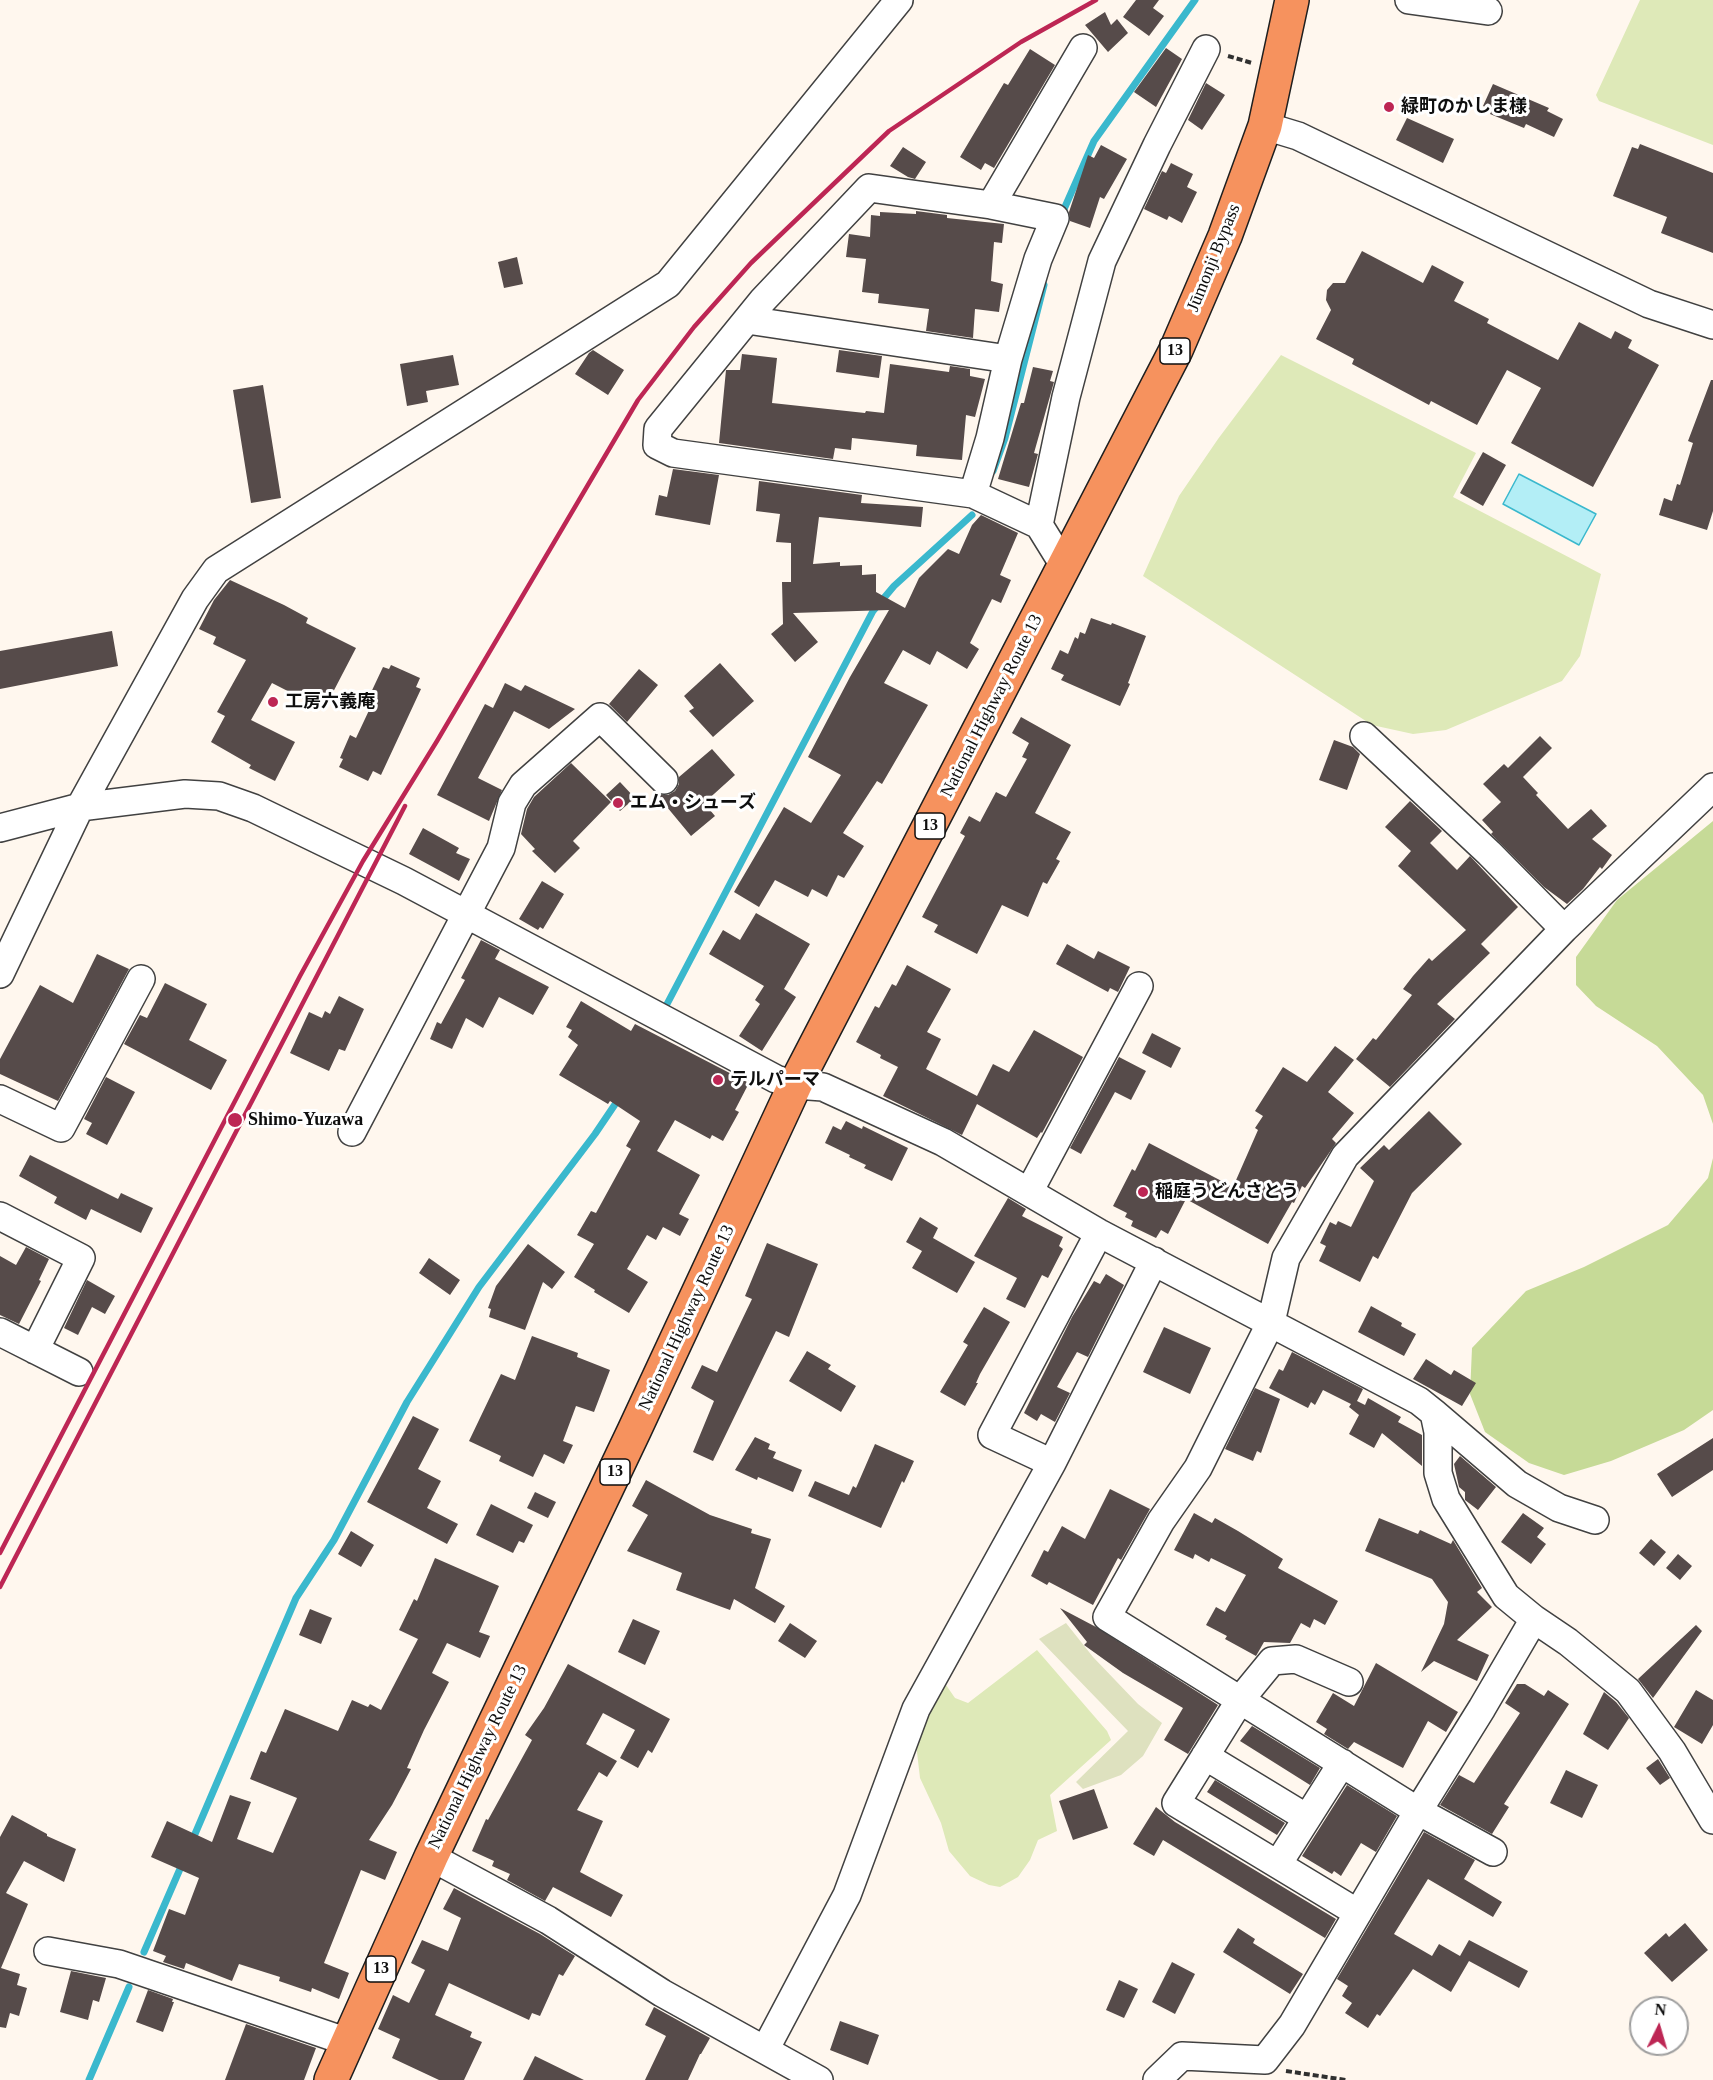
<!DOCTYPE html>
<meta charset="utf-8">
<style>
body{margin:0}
#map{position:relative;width:1713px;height:2080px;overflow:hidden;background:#fff7ee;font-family:"Times New Roman",serif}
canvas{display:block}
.north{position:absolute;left:1629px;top:1996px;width:60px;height:60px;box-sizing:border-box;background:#fff;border:2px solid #9f9f9f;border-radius:50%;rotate:5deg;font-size:16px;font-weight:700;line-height:24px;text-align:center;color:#0e0e0e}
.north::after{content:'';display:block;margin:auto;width:21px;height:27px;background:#bd2654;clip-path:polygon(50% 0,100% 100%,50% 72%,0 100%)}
</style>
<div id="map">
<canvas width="1713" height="2080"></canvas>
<div class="north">N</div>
</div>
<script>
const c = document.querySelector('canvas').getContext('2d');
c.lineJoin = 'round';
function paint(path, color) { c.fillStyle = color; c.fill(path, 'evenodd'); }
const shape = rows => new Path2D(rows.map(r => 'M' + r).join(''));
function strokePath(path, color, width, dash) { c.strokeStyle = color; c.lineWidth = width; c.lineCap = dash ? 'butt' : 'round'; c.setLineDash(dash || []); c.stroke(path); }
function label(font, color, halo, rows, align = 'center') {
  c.font = font + ' "Times New Roman","Noto Sans JP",serif'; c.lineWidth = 6; c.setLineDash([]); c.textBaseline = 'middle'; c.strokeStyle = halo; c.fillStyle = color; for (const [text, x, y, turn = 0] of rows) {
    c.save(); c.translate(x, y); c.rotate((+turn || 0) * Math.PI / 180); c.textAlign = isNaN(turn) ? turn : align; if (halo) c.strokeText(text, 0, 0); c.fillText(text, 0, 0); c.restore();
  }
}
paint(shape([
 [1640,0,1713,0,1713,145,1599,101,1596,95],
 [1281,355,1476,453,1453,497,1601,574,1580,656,1562,681,1446,730,1413,734,1372,725,1143,576,1179,496,1218,439],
 [1037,1650,1107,1731,1111,1740,1050,1795,1057,1831,1038,1840,1030,1860,1018,1877,1000,1887,989,1885,970,1876,949,1851,941,1823,920,1778,915,1735,942,1671,946,1685,955,1698,968,1703]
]), '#dee9b8');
paint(shape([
 [1713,821,1713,1124,1703,1095,1657,1046,1596,1006,1576,985,1576,957,1617,900],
 [1713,1158,1713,1410,1684,1430,1611,1461,1564,1475,1529,1463,1485,1432,1470,1394,1472,1348,1526,1291,1584,1267,1668,1225,1708,1178]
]), '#c6da97');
paint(shape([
 [1066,1623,1093,1657,1138,1704,1162,1723,1143,1756,1121,1775,1083,1789,1076,1782,1128,1731,1039,1639]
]), '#dee1bf');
const water = shape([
 [1519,474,1596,514,1579,545,1503,504,1519,474]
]);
paint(water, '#b3eef6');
strokePath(water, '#3ab8cd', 1.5);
strokePath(shape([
 [1061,216,1094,141,1195,0],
 [993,471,1005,438,1044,285],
 [666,1006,873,611,894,586,972,515],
 [192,1841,296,1598,334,1540,407,1402,479,1287,595,1134,620,1097],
 [144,1952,183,1862],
 [89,2080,129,1987]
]), '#3ab8cd', 7);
paint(shape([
 [1136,0,1159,0,1153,8,1164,16,1149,36,1123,17],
 [1105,12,1111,25,1117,19,1128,33,1108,52,1085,25],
 [1166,48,1182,59,1156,107,1134,92],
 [1030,49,1055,65,994,168,985,163,981,170,960,157,1004,83,1008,85],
 [1206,83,1225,95,1202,130,1188,120],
 [1493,84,1549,108,1547,111,1563,119,1554,137,1526,124,1524,128,1490,114,1492,110,1483,106],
 [1407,118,1454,139,1443,163,1396,140],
 [1640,144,1713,173,1713,253,1661,233,1667,217,1613,196,1632,147,1638,149],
 [1101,145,1127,159,1104,199,1100,197,1090,228,1070,221,1069,212,1088,155,1094,158],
 [903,147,926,162,915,179,908,177,890,166],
 [1171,163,1193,174,1187,187,1197,192,1182,223,1169,216,1167,220,1144,209,1162,171,1166,173],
 [916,211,947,215,947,218,1004,224,1002,243,994,242,991,281,1003,284,999,312,975,309,973,338,926,331,929,309,878,303,879,294,862,292,866,259,846,257,849,234,870,237,871,215,880,216,880,212,916,214],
 [1362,251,1423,283,1432,265,1464,282,1454,301,1489,319,1487,323,1558,360,1579,322,1611,339,1615,331,1632,340,1628,348,1659,365,1593,487,1511,443,1541,388,1507,370,1477,425,1431,401,1429,405,1352,364,1354,359,1316,339,1331,310,1326,300,1327,290,1333,283,1345,283],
 [517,257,523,284,504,288,498,262],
 [593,350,624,370,608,395,575,374,589,353],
 [839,350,882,356,879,378,836,372],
 [742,354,777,358,772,403,865,413,866,411,884,413,890,364,949,372,950,366,970,369,970,376,985,379,975,417,966,415,962,460,916,456,917,445,852,438,851,450,835,448,833,459,719,443,726,370,740,370],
 [453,355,459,385,426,391,428,402,407,406,400,364],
 [1033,367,1053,371,1050,381,1054,382,1034,453,1038,454,1029,487,998,479,1021,403,1024,403],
 [1711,380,1713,380,1713,511,1707,530,1659,515,1664,498,1672,501,1677,484,1680,485,1693,443,1688,441],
 [263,385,281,498,251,503,233,390],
 [1483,452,1506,465,1483,506,1460,493],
 [673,469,719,475,710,525,655,515,659,495,667,497],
 [759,481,862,495,861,503,923,507,921,527,819,517,813,564,840,562,840,566,862,565,862,575,876,574,876,592,905,608,919,578,948,549,959,554,972,525,981,515,1018,533,1000,575,1011,580,1001,603,992,599,970,643,979,649,967,669,937,651,930,665,903,650,884,683,928,705,882,784,877,781,843,833,864,846,844,878,838,875,827,897,812,889,808,897,775,880,759,907,734,892,784,807,811,823,841,775,808,757,850,677,889,610,793,613,818,642,795,662,771,634,783,624,782,582,791,582,791,543,776,542,780,514,756,511],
 [230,580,284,605,308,618,306,623,356,648,331,696,322,692,315,705,272,683,251,720,295,742,275,781,249,768,251,765,211,742,225,716,217,712,246,660,213,644,216,637,199,629,214,600],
 [1091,618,1111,625,1112,623,1146,636,1128,683,1130,684,1120,706,1061,680,1064,675,1051,669,1060,650,1068,654,1075,637,1078,639,1080,632,1085,634],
 [112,631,118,666,0,689,0,651],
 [720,663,754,701,713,737,689,711,694,708,684,696],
 [391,665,420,678,416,687,421,689,381,775,373,771,368,781,339,767,343,759,340,758,350,735,356,738,372,704,367,701,383,667,389,669],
 [639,669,658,685,627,722,609,704],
 [505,683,521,691,525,685,575,709,549,729,514,711,478,778,502,790,489,821,437,795,485,704,493,708],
 [1021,717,1071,745,1035,813,1071,832,1056,859,1060,861,1047,884,1043,882,1028,917,1002,905,977,954,934,932,938,925,922,917,965,836,960,833,969,816,980,822,996,792,1006,797,1027,759,1022,757,1029,743,1012,733],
 [1540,736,1552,748,1523,777,1538,793,1536,795,1568,829,1591,809,1607,826,1592,839,1612,855,1602,869,1600,867,1583,889,1567,904,1544,887,1491,834,1493,832,1482,820,1501,802,1483,784,1504,764,1508,768],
 [1334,740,1353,747,1360,754,1347,790,1319,780],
 [712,749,735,775,704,803,715,816,691,836,657,795,668,795,675,791,679,784,679,777],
 [571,763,611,802,573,841,580,848,555,873,532,851,535,849,521,834,527,809,534,797],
 [620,782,635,798,620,811,606,795],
 [1410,801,1442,831,1430,843,1457,870,1470,856,1518,907,1481,944,1490,953,1437,1004,1455,1019,1390,1087,1356,1059,1373,1038,1376,1040,1412,995,1403,989,1413,976,1429,958,1432,961,1466,930,1398,866,1411,851,1385,827],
 [423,828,459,848,456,853,470,859,459,881,409,854],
 [542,881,564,894,543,929,540,927,538,930,519,919],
 [756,913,810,944,784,989,796,997,762,1051,739,1036,760,1004,755,1000,764,986,709,954,723,930,740,940],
 [481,940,500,950,495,959,549,987,533,1015,499,997,483,1028,466,1018,452,1049,430,1039,437,1022,441,1024,465,980,461,978],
 [1067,944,1094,959,1098,951,1130,967,1118,992,1110,988,1108,992,1056,964],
 [97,954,129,969,58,1101,0,1074,0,1059,40,985,73,1003],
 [907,965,951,989,927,1032,941,1039,926,1069,977,1096,993,1064,1009,1072,1034,1030,1083,1057,1042,1133,1041,1132,1037,1138,977,1104,962,1135,883,1096,898,1067,880,1058,881,1055,856,1042,875,1006,879,1008,892,984,896,986],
 [165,983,207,1004,189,1040,227,1060,211,1090,124,1044,140,1015,147,1018],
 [339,996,364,1009,345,1051,339,1049,329,1071,290,1053,309,1012,322,1018,325,1011,330,1014],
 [581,1001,631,1031,635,1024,749,1083,735,1110,739,1112,723,1141,712,1135,710,1139,675,1120,657,1151,700,1175,679,1214,689,1219,680,1236,663,1227,656,1240,647,1235,627,1269,648,1282,629,1313,594,1292,595,1290,574,1277,594,1244,577,1235,591,1211,596,1213,631,1149,626,1146,640,1121,610,1101,608,1104,559,1075,578,1045,568,1037,572,1030,566,1027],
 [1152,1033,1181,1048,1171,1068,1142,1053],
 [1335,1046,1354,1060,1328,1092,1354,1113,1332,1139,1336,1143,1305,1188,1302,1186,1294,1203,1292,1202,1268,1244,1186,1199,1168,1234,1161,1230,1156,1238,1131,1226,1133,1221,1125,1217,1127,1213,1113,1206,1132,1169,1135,1171,1149,1143,1233,1187,1258,1130,1255,1128,1263,1116,1255,1111,1283,1067,1307,1082],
 [1119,1057,1146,1071,1131,1100,1115,1092,1081,1154,1070,1148],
 [106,1077,135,1092,107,1145,86,1134,92,1123,84,1119],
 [1429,1111,1462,1144,1412,1193,1378,1259,1373,1256,1360,1282,1319,1261,1326,1246,1320,1243,1330,1222,1336,1225,1338,1221,1351,1227,1374,1181,1360,1168,1384,1145,1389,1150],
 [846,1121,862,1129,863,1126,908,1148,892,1181,864,1168,866,1165,849,1157,850,1155,825,1143,833,1126,841,1130],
 [30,1155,118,1199,121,1193,153,1208,141,1233,91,1209,86,1220,54,1203,57,1197,19,1176],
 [1008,1198,1026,1209,1022,1216,1063,1237,1059,1246,1063,1249,1048,1278,1042,1275,1025,1308,1006,1299,1017,1278,974,1256],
 [920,1217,938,1228,933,1238,975,1262,957,1293,912,1268,922,1251,906,1242],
 [767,1243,818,1264,789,1337,776,1331,713,1461,693,1452,714,1401,691,1388,702,1365,717,1372,752,1299,745,1296],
 [528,1244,565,1272,552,1289,543,1282,525,1330,489,1317,491,1309,488,1308,496,1286],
 [26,1247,49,1259,39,1280,41,1281,19,1324,0,1315,0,1256,16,1265],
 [429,1258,460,1280,450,1295,419,1273],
 [1106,1274,1124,1285,1088,1357,1077,1352,1057,1387,1070,1393,1055,1422,1041,1414,1037,1421,1024,1413,1072,1317,1094,1281,1100,1284],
 [87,1280,115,1296,105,1314,92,1307,78,1335,64,1328],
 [1371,1306,1402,1323,1401,1326,1416,1334,1404,1356,1358,1332],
 [984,1307,1010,1322,980,1374,976,1383,978,1383,965,1406,940,1392,968,1345,963,1342],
 [1164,1327,1211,1348,1190,1394,1143,1372],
 [532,1336,578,1353,577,1357,610,1370,594,1412,576,1406,563,1441,573,1445,564,1464,544,1454,533,1477,499,1461,501,1456,469,1441,501,1374,515,1380],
 [807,1351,831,1365,828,1369,856,1386,841,1412,789,1381],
 [1292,1352,1363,1389,1357,1401,1365,1405,1368,1398,1401,1417,1398,1422,1422,1435,1422,1466,1382,1433,1374,1448,1349,1434,1359,1415,1349,1407,1351,1404,1323,1390,1315,1405,1311,1402,1308,1408,1269,1388,1279,1369,1283,1371],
 [1426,1359,1451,1375,1454,1370,1476,1383,1462,1406,1413,1379],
 [1255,1388,1280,1399,1261,1453,1257,1451,1253,1461,1225,1449],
 [413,1416,439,1429,418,1469,441,1481,427,1508,458,1524,447,1544,367,1502],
 [755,1437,770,1444,768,1449,776,1452,773,1458,802,1470,793,1492,758,1477,757,1480,735,1470],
 [1713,1438,1713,1470,1672,1497,1657,1474],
 [875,1444,914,1461,904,1483,902,1481,881,1528,808,1496,815,1481,849,1495,853,1486,856,1488],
 [1460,1456,1496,1487,1478,1510,1465,1500,1465,1492,1459,1487,1454,1464],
 [646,1480,710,1515,752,1529,751,1533,771,1539,755,1588,785,1606,775,1623,734,1599,730,1610,676,1590,682,1573,627,1551,648,1515,632,1506],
 [1110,1489,1150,1509,1121,1560,1118,1558,1093,1605,1049,1582,1047,1585,1031,1576,1044,1550,1048,1552,1062,1526,1085,1539],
 [535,1492,556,1502,548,1518,527,1508],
 [491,1504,533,1525,524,1543,519,1541,513,1553,476,1535],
 [1194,1513,1212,1523,1215,1518,1238,1531,1283,1559,1278,1568,1338,1601,1325,1625,1314,1619,1310,1628,1301,1623,1290,1643,1264,1642,1256,1656,1225,1639,1227,1636,1206,1625,1216,1607,1225,1612,1246,1575,1211,1558,1209,1562,1195,1554,1193,1559,1174,1550],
 [1523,1513,1544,1528,1537,1537,1546,1544,1531,1564,1501,1542],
 [1379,1518,1418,1534,1420,1530,1451,1544,1453,1540,1482,1588,1477,1592,1492,1607,1457,1640,1489,1655,1477,1681,1434,1661,1421,1672,1444,1624,1448,1602,1432,1579,1365,1551],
 [351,1531,374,1545,361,1567,338,1554],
 [1651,1539,1666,1552,1654,1566,1639,1553],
 [1678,1554,1692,1566,1680,1580,1666,1568],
 [435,1558,499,1586,479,1632,490,1636,480,1658,447,1643,432,1673,449,1682,424,1730,407,1768,411,1769,392,1805,369,1840,397,1852,385,1880,361,1870,324,1963,349,1973,339,1999,312,1988,311,1992,279,1981,280,1977,239,1964,232,1981,186,1963,184,1969,163,1962,166,1956,153,1951,169,1909,185,1915,199,1878,151,1857,167,1821,212,1842,230,1795,251,1802,237,1839,273,1853,297,1798,250,1779,261,1751,266,1753,285,1709,338,1731,352,1700,368,1707,370,1704,381,1710,418,1639,399,1630,414,1599,417,1601],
 [1060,1608,1096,1627,1218,1705,1188,1754,1164,1740,1183,1708,1123,1673,1084,1645,1087,1642],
 [310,1609,332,1618,321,1644,299,1635],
 [633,1619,660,1631,645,1665,618,1652],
 [790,1623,817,1641,805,1658,778,1641],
 [1696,1625,1702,1631,1653,1698,1638,1679],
 [1376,1663,1458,1712,1446,1732,1428,1721,1403,1768,1354,1742,1348,1749,1324,1734,1327,1729,1316,1722,1333,1693,1354,1706],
 [568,1664,670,1719,652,1753,648,1750,638,1768,620,1758,635,1730,603,1713,586,1744,617,1761,607,1777,599,1772,577,1810,603,1821,580,1872,623,1895,611,1917,553,1887,545,1901,507,1880,510,1874,492,1866,494,1861,472,1851,486,1819,488,1820,532,1740,525,1735,544,1708],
 [1517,1684,1525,1684,1544,1696,1548,1690,1569,1704,1504,1804,1509,1807,1492,1834,1440,1805,1459,1775,1474,1783,1520,1713,1505,1703],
 [1696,1690,1713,1700,1713,1725,1702,1744,1674,1727],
 [1604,1692,1616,1702,1629,1718,1608,1750,1583,1734],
 [1252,1726,1320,1768,1310,1785,1240,1741],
 [1658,1759,1670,1778,1660,1785,1646,1768],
 [1566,1770,1598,1785,1582,1818,1550,1803],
 [1215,1780,1285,1823,1277,1835,1207,1792],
 [1347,1785,1397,1816,1376,1852,1361,1843,1341,1876,1334,1871,1332,1874,1302,1856],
 [1094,1789,1108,1828,1073,1840,1059,1801],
 [1156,1807,1175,1822,1336,1919,1325,1938,1163,1840,1154,1856,1133,1844],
 [12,1815,47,1834,47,1836,76,1849,64,1882,24,1861,6,1893,28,1904,1,1968,20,1974,17,1985,27,1988,19,2016,10,2013,6,2028,0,2027,0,1837],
 [1424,1832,1475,1860,1464,1879,1502,1902,1493,1917,1428,1879,1394,1934,1432,1956,1439,1944,1460,1956,1469,1940,1528,1971,1519,1988,1469,1961,1451,1992,1413,1969,1380,2016,1377,2014,1368,2028,1345,2013,1352,2003,1342,1996,1348,1986,1337,1979],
 [454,1888,540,1934,575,1956,563,1976,559,1974,540,2016,532,2013,529,2020,449,1983,435,2015,472,2032,470,2037,482,2042,464,2080,439,2080,392,2058,400,2039,378,2029,393,1995,409,2003,425,1970,411,1963,422,1940,448,1951,461,1918,443,1909],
 [1685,1923,1708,1950,1672,1982,1644,1953,1666,1933,1669,1937],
 [1238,1928,1255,1939,1253,1943,1303,1974,1290,1994,1223,1952],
 [1172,1962,1195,1974,1175,2014,1152,2002],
 [71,1971,106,1978,99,2002,93,2000,88,2020,60,2012],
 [1119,1980,1138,1989,1124,2018,1106,2010],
 [148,1990,173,1999,172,2002,174,2002,163,2032,136,2022],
 [654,2007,710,2038,701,2054,700,2054,688,2080,645,2080,666,2036,645,2025],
 [840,2021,879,2035,868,2065,830,2050],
 [246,2024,316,2048,304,2080,225,2080],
 [535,2056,584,2080,523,2080]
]), '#564b4a');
const minor = shape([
 [1409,0,1488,11],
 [1265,126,1298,136,1649,304,1713,325],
 [991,205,1055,218,1038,259,1008,359,990,438,973,494,1039,525,1065,567],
 [747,320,1008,359],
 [973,494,673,453,657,445,658,429,763,300,869,188,991,205,1083,48],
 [1039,525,1066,397,1102,261,1157,145,1206,49],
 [1364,736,1489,853,1564,929],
 [0,828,80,807,185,794,219,796,253,808,404,881,776,1079,795,1085,823,1087,943,1142,1099,1233,1419,1401,1434,1413,1438,1432,1438,1473,1446,1499,1506,1596,1534,1619,1568,1642,1628,1691,1672,1751,1713,1820],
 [0,974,80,807,195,599,216,570,668,284,899,0],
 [0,1099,61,1128,141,979],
 [352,1132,501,848,512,803,523,785,600,717,664,780],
 [1029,1192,1139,986],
 [0,1216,81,1258,35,1350],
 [0,1332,79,1372],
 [1434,1413,1517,1484,1559,1508,1595,1520],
 [1052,1463,992,1435,1099,1233],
 [1349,1682,1296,1659,1272,1661,1240,1700,1176,1803,1358,1913],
 [1205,1756,1307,1818],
 [1493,1852,1418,1811,1107,1617,1161,1521,1198,1468,1271,1322,1286,1258,1345,1156,1564,929,1713,787],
 [431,1857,548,1920,662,1993,819,2080],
 [1278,1864,1342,1763],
 [48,1951,119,1964,348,2042],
 [765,2050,847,1895,916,1709,1052,1463,1154,1261],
 [1157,2080,1182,2056,1265,2060,1292,2025,1418,1811,1482,1708,1534,1619]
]);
const trunk = shape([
 [331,2080,431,1857,634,1431,795,1085,1176,350,1225,236,1265,126,1292,0]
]);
strokePath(minor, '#414141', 30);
strokePath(trunk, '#1f1f1f', 36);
strokePath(shape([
 [1228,56,1252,63],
 [1286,2071,1346,2080]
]), '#303030', 4, [6, 3]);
strokePath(minor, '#fff', 27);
strokePath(trunk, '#f6925e', 33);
strokePath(shape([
 [0,1553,300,976,363,861,437,741,638,400,694,327,751,263,889,131,1021,42,1096,0],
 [0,1587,405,806]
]), '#bd2654', 4.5);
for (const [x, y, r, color] of [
 [1389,107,6,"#bd2654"],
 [273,702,6,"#bd2654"],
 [618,803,6,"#bd2654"],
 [718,1080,6,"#bd2654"],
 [235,1120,8,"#bd2654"],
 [1143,1192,6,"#bd2654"]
]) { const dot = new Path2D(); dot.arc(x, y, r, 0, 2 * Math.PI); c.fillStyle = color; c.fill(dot); strokePath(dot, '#fff', 2); }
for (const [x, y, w] of [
 [1175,351,30],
 [930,826,30],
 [615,1472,30],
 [381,1969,30]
]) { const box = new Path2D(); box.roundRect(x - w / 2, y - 13, w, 26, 4.5); c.fillStyle = '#fff'; c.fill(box); strokePath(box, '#0e0e0e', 1.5); }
label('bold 16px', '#0e0e0e', null, [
 ["13",1175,351],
 ["13",930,826],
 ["13",615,1472],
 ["13",381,1969]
]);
label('bold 18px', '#0e0e0e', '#fff', [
 ["緑町のかしま様",1401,107],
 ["工房六義庵",285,702],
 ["エム・シューズ",630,803],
 ["テルパーマ",730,1080],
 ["Shimo-Yuzawa",248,1120],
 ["稲庭うどんさとう",1155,1192]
], 'left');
label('18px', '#0e0e0e', '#fff', [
 ["Jūmonji Bypass",1214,258,-68],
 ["National Highway Route 13",992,706,-63],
 ["National Highway Route 13",687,1318,-65],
 ["National Highway Route 13",478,1757,-64]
]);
</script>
